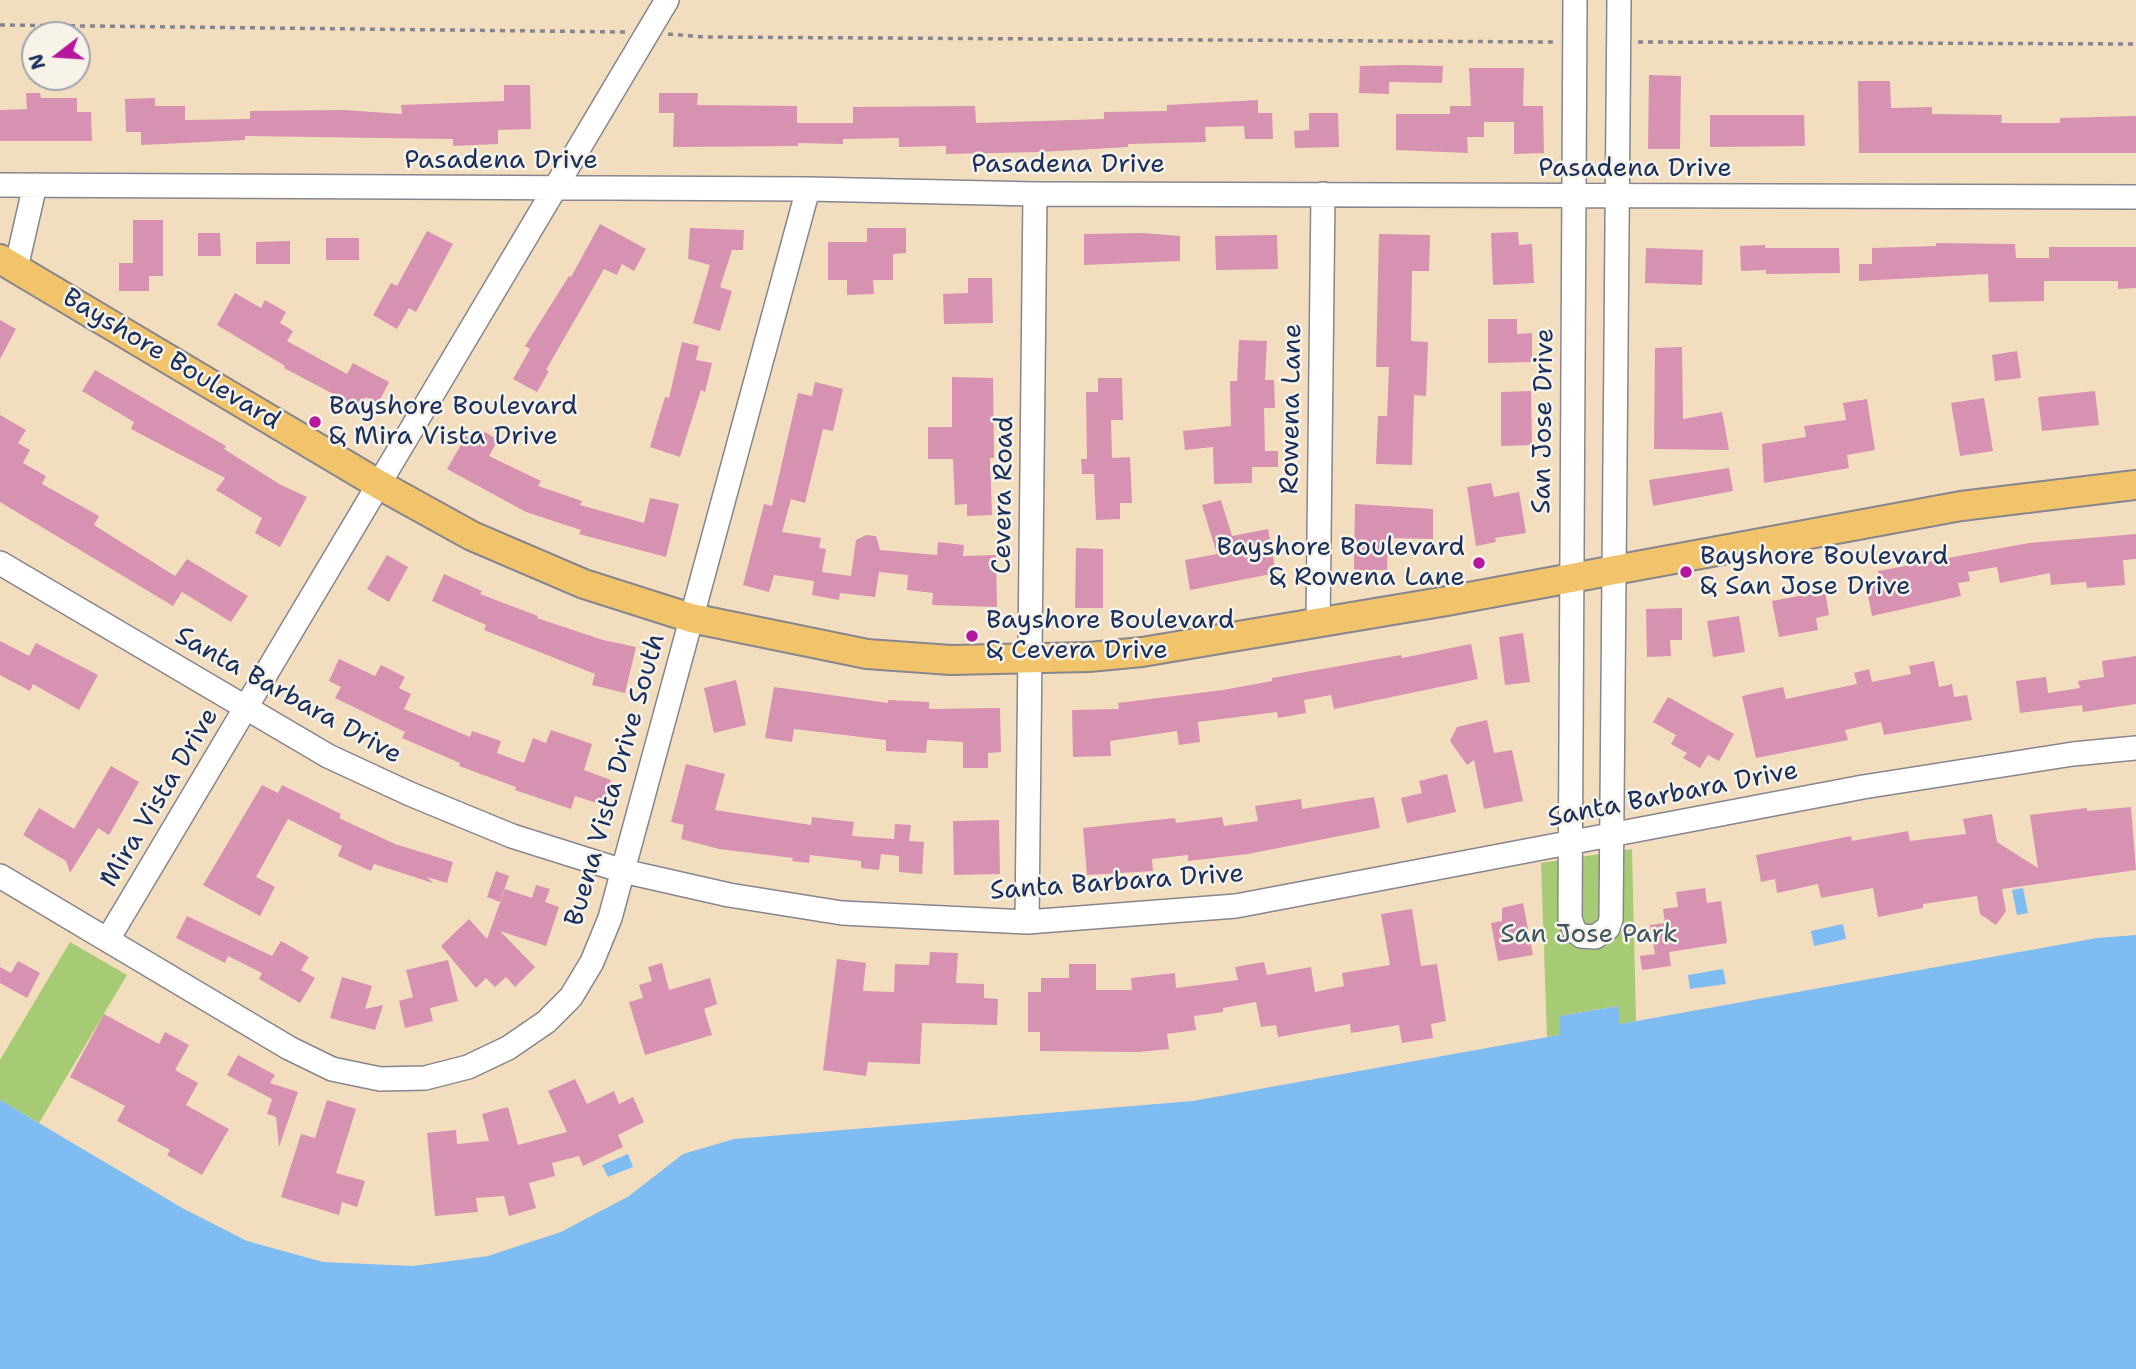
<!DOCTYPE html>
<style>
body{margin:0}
#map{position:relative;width:2136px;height:1369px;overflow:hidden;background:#f3ddbf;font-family:"Shantell Sans",sans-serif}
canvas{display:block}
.north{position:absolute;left:21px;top:21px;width:70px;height:70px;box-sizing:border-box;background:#f7f3e8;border:2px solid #9fa5b1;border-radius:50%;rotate:253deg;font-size:19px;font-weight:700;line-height:28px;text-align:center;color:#1b2f5e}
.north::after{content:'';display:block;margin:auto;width:24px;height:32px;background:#b5179e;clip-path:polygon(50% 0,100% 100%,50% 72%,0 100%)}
</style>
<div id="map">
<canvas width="2136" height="1369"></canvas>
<div class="north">N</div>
</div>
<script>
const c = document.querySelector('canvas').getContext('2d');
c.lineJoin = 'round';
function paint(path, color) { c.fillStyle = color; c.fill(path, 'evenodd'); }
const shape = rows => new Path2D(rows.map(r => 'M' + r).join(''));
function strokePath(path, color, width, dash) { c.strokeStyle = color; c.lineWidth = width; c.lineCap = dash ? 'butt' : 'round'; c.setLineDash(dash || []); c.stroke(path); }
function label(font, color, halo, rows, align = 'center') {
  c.font = font + ' "Shantell Sans",sans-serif'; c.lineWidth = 5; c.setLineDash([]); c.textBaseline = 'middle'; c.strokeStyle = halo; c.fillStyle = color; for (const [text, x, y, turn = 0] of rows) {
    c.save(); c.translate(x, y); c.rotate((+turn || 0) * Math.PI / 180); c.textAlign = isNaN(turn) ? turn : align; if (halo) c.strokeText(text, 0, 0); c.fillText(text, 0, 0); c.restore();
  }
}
paint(shape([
 [1632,849,1636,1021,1620,1024,1617,1006,1560,1016,1560,1035,1547,1037,1541,863],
 [70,942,127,975,39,1123,0,1100,0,1060]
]), '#a7cb75');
paint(shape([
 [2023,888,2028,913,2017,915,2012,890],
 [1843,924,1846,939,1814,946,1811,931],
 [2136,935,2136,1369,0,1369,0,1100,184,1209,247,1241,323,1262,413,1266,488,1256,561,1232,629,1196,683,1154,734,1139,1193,1101,1559,1035,1560,1016,1618,1006,1620,1024,2097,938],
 [1723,969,1726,984,1690,989,1688,975],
 [628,1154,633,1167,608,1177,602,1165]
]), '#7fbcf2');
paint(shape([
 [1406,65,1443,66,1442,83,1389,82,1389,94,1359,93,1360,66],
 [1469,68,1524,68,1523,106,1543,106,1544,153,1514,154,1514,122,1484,122,1484,137,1467,137,1468,153,1396,150,1396,114,1450,114,1450,106,1471,106],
 [1649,75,1681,76,1680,149,1648,149],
 [1858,81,1890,81,1891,108,1932,107,1932,114,2002,115,2001,123,2060,123,2060,118,2136,116,2136,153,1859,153],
 [504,85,530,85,531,129,498,130,498,144,453,146,453,139,245,136,245,140,141,145,141,132,126,132,125,99,155,98,155,106,185,106,185,120,250,119,250,111,344,110,402,114,401,105,504,101],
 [26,93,40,93,41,98,77,98,77,112,91,112,92,141,0,141,0,110,27,109],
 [659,93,698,93,697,105,797,106,797,123,853,123,853,107,975,106,976,123,1104,119,1104,112,1167,111,1167,105,1258,100,1258,113,1272,113,1273,139,1245,139,1244,126,1205,127,1206,142,1128,144,1128,147,1041,152,946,154,946,146,899,147,899,138,843,139,843,144,798,143,798,146,673,147,674,113,659,113],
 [1309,113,1338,113,1339,147,1295,148,1294,131,1309,130],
 [1710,115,1804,115,1805,146,1710,147],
 [133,220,163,220,163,276,149,276,149,291,119,291,119,263,133,263],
 [600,224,646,249,634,271,622,264,617,275,604,269,546,370,549,371,537,392,513,379,530,349,525,346,569,276,571,277],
 [690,228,744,230,743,250,732,250,720,287,732,291,720,331,693,323,710,265,688,259],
 [867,228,906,228,906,253,893,254,893,280,873,280,874,294,847,295,847,280,828,280,828,242,867,242],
 [427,231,453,244,416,312,409,308,397,329,373,315,391,283,397,286],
 [1518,232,1519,245,1532,244,1534,283,1493,285,1491,233],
 [198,233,220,233,221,256,198,256],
 [1142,233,1180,236,1180,261,1084,265,1084,234],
 [1379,234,1430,235,1429,271,1412,271,1411,341,1428,342,1426,396,1414,395,1412,465,1376,464,1378,416,1387,416,1389,367,1376,367],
 [1277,235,1278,269,1216,270,1215,236],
 [326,238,359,238,359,260,326,260],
 [290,241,290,264,256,264,256,242],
 [1936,243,2015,244,2016,258,2049,258,2049,247,2136,247,2136,288,2118,289,2118,281,2044,281,2044,301,1989,302,1988,274,1859,281,1859,264,1872,264,1872,248,1936,246],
 [1765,245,1765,248,1839,248,1840,273,1766,274,1766,270,1741,271,1740,246],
 [1646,248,1703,250,1702,285,1645,283],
 [968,278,992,278,993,323,944,324,943,294,968,293],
 [235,293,261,308,265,300,286,312,280,323,293,331,287,341,347,374,353,363,389,382,378,404,366,397,360,408,284,368,285,366,217,325],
 [1488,319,1517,319,1517,334,1532,333,1532,362,1488,363],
 [0,320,16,329,0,359],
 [1239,340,1267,341,1265,380,1274,380,1275,408,1264,408,1265,451,1278,451,1278,467,1252,467,1252,483,1214,484,1213,447,1185,450,1183,431,1231,426,1230,381,1237,381],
 [682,342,699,346,696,360,712,363,705,392,701,390,680,457,650,447,665,397,669,398],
 [1682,347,1683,419,1722,412,1729,450,1654,449,1655,348],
 [2017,351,2021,378,1995,381,1992,355],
 [95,370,226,446,224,449,281,485,307,497,280,547,255,533,262,518,216,490,225,478,131,429,134,422,82,391],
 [952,377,993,378,994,458,990,458,992,515,967,516,967,504,955,505,953,459,928,459,928,427,952,427],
 [1098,378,1122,378,1123,420,1111,420,1112,458,1130,457,1132,503,1120,503,1120,519,1096,520,1094,474,1082,474,1081,459,1087,459,1086,392,1098,392],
 [815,382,843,389,833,431,823,429,805,503,791,499,782,532,821,538,819,548,826,549,822,572,851,576,856,540,866,535,876,536,880,550,937,555,938,542,964,545,963,556,996,555,997,607,932,605,933,593,907,590,908,575,879,572,875,597,840,593,839,600,812,595,814,581,774,575,769,592,743,585,764,504,772,506,798,393,812,396],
 [1531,391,1532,445,1501,446,1501,392],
 [2095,391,2099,425,2042,431,2038,397],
 [1984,398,1993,451,1960,456,1951,403],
 [1867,399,1875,450,1847,455,1849,468,1764,483,1762,444,1806,437,1804,426,1846,420,1843,403],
 [0,415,26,430,18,443,30,450,23,463,46,476,42,484,99,516,94,525,175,576,187,559,248,596,231,622,182,592,173,606,0,502],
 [485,432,498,440,489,456,541,481,538,486,582,501,580,505,644,523,650,498,679,504,666,557,579,534,581,530,526,512,447,469,466,436,479,443],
 [1729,468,1733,491,1653,506,1649,480],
 [1491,483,1494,497,1519,492,1526,533,1495,538,1496,542,1476,546,1467,487],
 [1221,500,1232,536,1268,529,1276,573,1190,590,1185,560,1217,554,1202,505],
 [1355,504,1433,509,1433,539,1388,538,1387,570,1354,570],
 [2136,534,2136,559,2123,560,2125,585,2087,588,2086,582,2051,585,2050,573,2000,583,1997,567,1968,572,1970,581,1958,583,1961,596,1872,616,1866,586,1880,583,1878,571,2029,543],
 [1076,548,1103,549,1103,608,1075,608],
 [387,555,408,567,389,602,367,589],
 [444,574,482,591,480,594,538,616,537,618,603,640,636,647,625,693,592,685,595,674,484,630,486,625,432,601],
 [1825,591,1829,615,1816,618,1818,630,1779,637,1772,601],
 [1682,608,1682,640,1670,640,1671,656,1647,657,1646,609],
 [1739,616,1745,652,1713,657,1707,621],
 [1523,633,1530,682,1505,685,1499,637],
 [0,641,29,656,36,643,98,675,79,710,33,684,30,691,0,675],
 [1471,644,1478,679,1334,709,1331,695,1304,700,1306,713,1278,718,1277,712,1198,722,1200,742,1179,745,1177,731,1110,741,1111,756,1073,757,1072,710,1119,709,1118,703,1223,690,1272,681,1272,678,1401,655,1402,658],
 [2136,656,2136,704,2083,712,2082,705,2020,713,2016,681,2046,677,2048,693,2080,688,2078,681,2104,677,2102,661],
 [339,659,375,676,381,665,405,677,399,688,411,694,404,709,470,737,472,731,501,741,497,753,524,763,533,738,546,743,551,730,592,744,584,770,611,780,603,805,575,796,571,809,515,790,516,787,459,766,460,763,402,738,405,732,335,698,341,687,329,681],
 [1934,661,1939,687,1952,684,1954,697,1967,695,1972,720,1884,735,1881,722,1845,730,1848,740,1756,758,1742,696,1783,687,1786,699,1857,684,1854,673,1869,669,1872,682,1911,674,1909,666],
 [736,680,746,725,714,733,704,688],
 [774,687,888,703,888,700,929,702,929,709,1000,708,1001,752,988,753,988,768,963,768,963,742,927,740,926,753,886,751,886,740,794,729,792,742,765,738],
 [1668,697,1734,734,1719,761,1708,755,1700,768,1683,758,1687,753,1671,744,1676,735,1653,722],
 [1487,720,1494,753,1512,750,1523,801,1484,809,1474,760,1467,765,1450,741,1457,727],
 [686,764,725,774,715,810,811,825,812,817,854,822,852,836,894,839,895,824,911,825,909,841,924,842,922,874,899,872,899,856,881,854,879,870,861,868,861,861,810,855,809,863,792,861,793,858,719,849,681,839,684,825,671,822],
 [111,766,139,782,109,835,98,828,70,873,66,861,23,835,39,808,74,829],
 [1447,774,1456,812,1407,823,1401,798,1422,793,1419,781],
 [262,785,278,793,282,785,341,814,339,818,395,844,453,862,447,883,427,877,433,883,374,864,371,871,338,856,342,846,288,819,256,877,275,887,260,916,203,885],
 [1374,797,1380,828,1248,854,1188,861,1188,855,1152,859,1153,871,1087,875,1083,828,1175,818,1176,823,1222,817,1224,826,1258,821,1255,806,1301,799,1302,809],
 [2131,807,2136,870,2002,889,2006,911,1996,925,1980,914,1977,896,1923,904,1923,908,1878,917,1873,888,1821,898,1818,884,1777,893,1775,879,1761,882,1756,855,1851,836,1852,841,1908,831,1910,841,1966,834,1963,819,1992,814,1997,842,2038,868,2030,815,2087,808,2087,811],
 [999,820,1000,874,954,875,953,821],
 [496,871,509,876,500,902,487,897],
 [536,885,550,889,545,902,559,907,546,946,500,931,535,967,515,987,506,977,495,987,486,978,476,988,441,946,469,919,487,939,505,889,532,898],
 [1705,888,1707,903,1721,901,1727,943,1669,952,1671,966,1642,970,1640,956,1655,954,1650,925,1665,923,1663,909,1678,907,1676,892],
 [1523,903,1533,955,1498,961,1491,923,1502,921,1502,908],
 [1412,909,1421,966,1437,964,1446,1021,1431,1024,1433,1038,1402,1043,1399,1025,1351,1033,1350,1024,1278,1037,1276,1025,1261,1027,1256,1002,1223,1008,1223,1012,1194,1016,1196,1030,1167,1034,1169,1049,1139,1052,1040,1051,1040,1032,1028,1032,1028,992,1041,992,1041,978,1069,978,1069,964,1096,964,1096,990,1132,990,1131,978,1175,973,1176,988,1238,980,1235,967,1264,962,1267,975,1311,967,1315,992,1344,986,1342,973,1390,965,1381,914],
 [187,916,272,956,281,941,309,957,301,970,315,978,300,1003,259,979,262,973,228,956,225,963,176,938],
 [930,952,958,953,956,983,984,984,984,998,998,999,997,1025,922,1023,920,1064,868,1062,866,1076,823,1070,837,959,866,963,863,991,894,992,895,964,929,965],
 [448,960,458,1001,430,1008,433,1021,405,1028,399,1001,413,997,406,970],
 [18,961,40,973,27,998,0,983,0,967,11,973],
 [662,963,669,990,710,978,717,1004,704,1009,712,1035,645,1055,629,1002,643,998,639,985,652,981,648,967],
 [342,977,372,986,365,1009,383,1005,375,1030,330,1018],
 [104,1014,159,1044,165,1032,189,1045,175,1070,198,1083,186,1105,229,1129,202,1175,167,1155,170,1150,117,1121,125,1106,70,1077],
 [238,1055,275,1075,270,1083,298,1092,279,1147,276,1117,267,1114,272,1099,227,1075],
 [575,1079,587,1104,614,1091,619,1104,633,1097,644,1122,618,1135,623,1147,583,1166,579,1156,552,1163,555,1176,529,1183,536,1208,509,1216,504,1196,476,1198,478,1212,435,1216,427,1133,456,1130,457,1144,489,1141,482,1114,508,1107,518,1145,567,1132,548,1091],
 [327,1100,356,1109,336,1173,365,1181,357,1207,342,1202,339,1215,281,1197,301,1134,315,1138]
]), '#d792b1');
const minor = shape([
 [1575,0,1570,918,1574,930,1581,936,1595,937,1608,928,1611,919,1619,0],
 [0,185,808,189,1035,194,2136,197],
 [16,268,35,185],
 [0,563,328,756,410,794,512,836,623,871,729,895,842,913,1027,922,1236,906,1863,787,2073,754,2136,748],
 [1318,624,1323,194],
 [0,876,289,1048,332,1069,380,1079,425,1078,468,1067,508,1048,546,1022,571,997,592,962,610,918,808,189],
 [1027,922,1035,194],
 [108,939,667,0]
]);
const major = shape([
 [0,259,378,484,472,536,584,584,691,618,867,654,951,660,1089,657,1142,652,1447,601,1961,506,2136,485]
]);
strokePath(minor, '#87868e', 26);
strokePath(major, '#87868e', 32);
strokePath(shape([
 [0,25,626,32],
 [668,34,704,37,1556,42],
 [1638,42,2136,44]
]), '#87868e', 3.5, [5, 5]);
strokePath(minor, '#fff', 23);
strokePath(major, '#f1c36a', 28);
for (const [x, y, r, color] of [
 [315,422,7,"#b5179e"],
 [1479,563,7,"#b5179e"],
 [1686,572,7,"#b5179e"],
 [972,636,7,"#b5179e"]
]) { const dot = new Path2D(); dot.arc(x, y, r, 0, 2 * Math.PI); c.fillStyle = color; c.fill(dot); strokePath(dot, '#f7f3e8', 2.5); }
label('26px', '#1b2f5e', '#f7f3e8', [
 ["Pasadena Drive",501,161],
 ["Pasadena Drive",1068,165],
 ["Pasadena Drive",1635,169],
 ["Bayshore Boulevard",171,360,31],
 ["Rowena Lane",1292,409,-89],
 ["San Jose Drive",1544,421,-89],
 ["Cevera Road",1004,495,-89],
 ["Santa Barbara Drive",288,696,29],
 ["Buena Vista Drive South",616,780,-74],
 ["Santa Barbara Drive",1673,795,-11],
 ["Mira Vista Drive",160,798,-59],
 ["Santa Barbara Drive",1117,883,-4]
]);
label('26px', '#1b2f5e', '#f7f3e8', [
 ["Bayshore Boulevard",329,407],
 ["& Mira Vista Drive",329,437],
 ["Bayshore Boulevard",1465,548,"right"],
 ["& Rowena Lane",1465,578,"right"],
 ["Bayshore Boulevard",1700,557],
 ["& San Jose Drive",1700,587],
 ["Bayshore Boulevard",986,621],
 ["& Cevera Drive",986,651]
], 'left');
label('26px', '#3e5664', '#f7f3e8', [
 ["San Jose Park",1589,935]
]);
</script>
